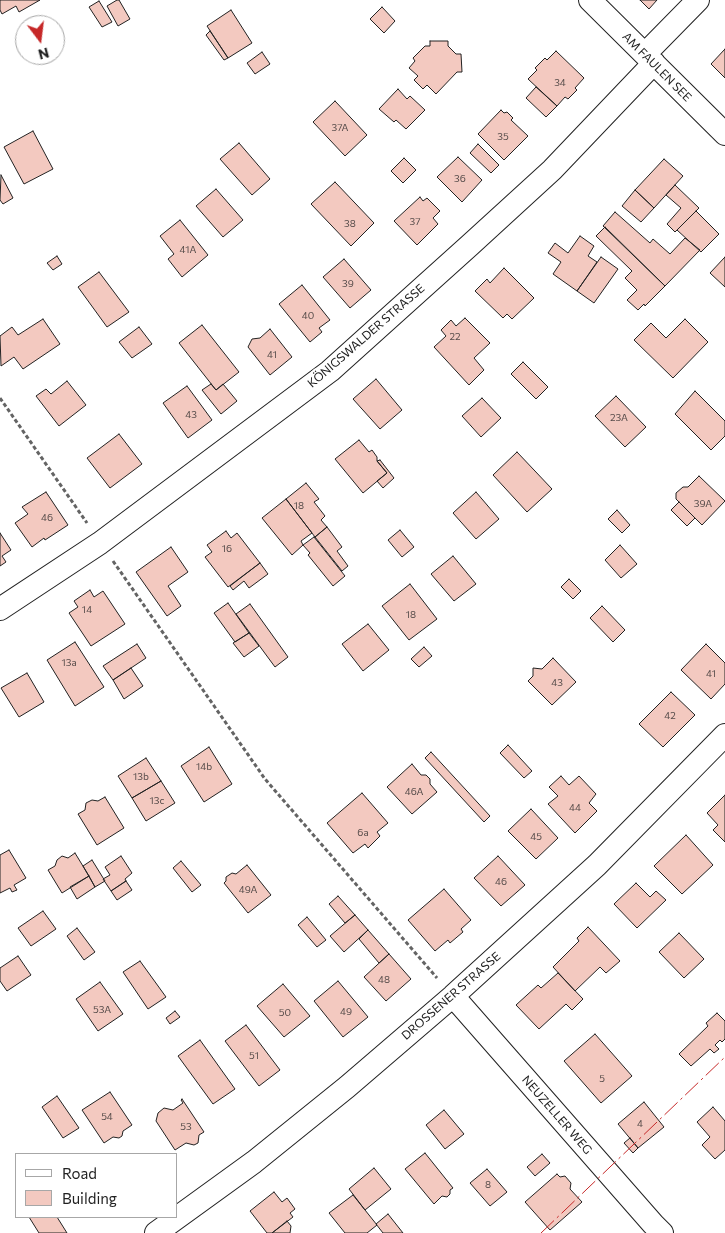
<!DOCTYPE html>
<meta charset="utf-8">
<style>
body{margin:0}
#map{position:relative;width:725px;height:1233px;overflow:hidden;background:#fff;font-family:Commissioner,sans-serif}
canvas{display:block}
.legend{position:absolute;left:15px;top:1153px;width:162px;height:65px;box-sizing:border-box;background:#fff;border:1px solid #a7a7a7;margin:0;padding:6px 9px;list-style:none;font-size:15px;color:#222}
.legend li{display:flex;align-items:center;gap:10px;height:25px}
.legend b{width:25px;border:1px solid #a7a7a7}
.north{position:absolute;left:15px;top:15px;width:50px;height:50px;box-sizing:border-box;background:#fff;border:1px solid #a7a7a7;border-radius:50%;rotate:165deg;font-size:14px;font-weight:700;line-height:20px;text-align:center;color:#222}
.north::after{content:'';display:block;margin:auto;width:18px;height:22px;background:#c62828;clip-path:polygon(50% 0,100% 100%,50% 72%,0 100%)}
</style>
<div id="map">
<canvas width="725" height="1233"></canvas>
<ul class="legend">
<li><b style="height:6px;background:#fff"></b>Road</li>
<li><b style="height:14px;background:#f3c9c0"></b>Building</li>
</ul>
<div class="north">N</div>
</div>
<script>
const c = document.querySelector('canvas').getContext('2d');
c.lineJoin = 'round';
function paint(path, color) { c.fillStyle = color; c.fill(path, 'evenodd'); }
const shape = rows => new Path2D(rows.map(r => 'M' + r).join(''));
function strokePath(path, color, width, dash) { c.strokeStyle = color; c.lineWidth = width; c.lineCap = dash ? 'butt' : 'round'; c.setLineDash(dash || []); c.stroke(path); }
function label(font, color, halo, rows, align = 'center') {
  c.font = font + ' Commissioner,sans-serif'; c.lineWidth = 4; c.setLineDash([]); c.textBaseline = 'middle'; c.strokeStyle = halo; c.fillStyle = color; for (const [text, x, y, turn = 0] of rows) {
    c.save(); c.translate(x, y); c.rotate((+turn || 0) * Math.PI / 180); c.textAlign = isNaN(turn) ? turn : align; if (halo) c.strokeText(text, 0, 0); c.fillText(text, 0, 0); c.restore();
  }
}
const building = shape([
 [0,0,40,0,19,12,16,6,2,14,0,10,0,0],
 [117,0,119,0,130,19,118,26,107,6,117,0],
 [640,0,657,0,649,9,640,0],
 [99,1,112,22,102,27,89,7,99,1],
 [382,7,395,21,384,33,370,19,382,7],
 [231,10,252,43,228,58,207,26,231,10],
 [210,31,228,58,224,60,206,35,210,31],
 [430,41,448,41,448,46,456,54,461,54,462,72,457,72,436,94,427,85,423,89,414,80,418,76,409,68,415,61,413,58,425,46,430,46,430,41],
 [725,49,725,78,711,64,725,49],
 [556,51,584,78,575,88,577,90,568,99,565,97,557,106,528,79,537,70,535,68,545,58,547,60,556,51],
 [262,52,270,64,255,74,247,63,262,52],
 [536,87,557,106,546,117,526,98,536,87],
 [398,89,407,99,410,96,425,110,406,129,396,120,394,122,379,109,398,89],
 [335,101,367,135,345,156,313,122,335,101],
 [501,110,504,113,507,112,513,118,511,120,528,136,504,160,478,134,501,110],
 [33,131,53,169,24,184,4,147,33,131],
 [239,143,270,179,252,195,220,159,239,143],
 [478,144,499,165,491,173,470,153,478,144],
 [458,157,482,180,462,202,437,177,458,157],
 [404,158,416,170,403,183,391,171,404,158],
 [664,159,683,176,654,208,635,190,664,159],
 [1,175,13,198,3,204,0,200,1,175],
 [335,182,374,223,351,246,311,204,335,182],
 [675,185,699,208,675,232,667,224,681,208,666,195,675,185],
 [216,189,243,220,223,237,196,206,216,189],
 [635,190,654,208,641,222,622,206,635,190],
 [420,197,423,201,427,198,440,211,433,218,438,224,417,245,394,221,420,197],
 [696,211,719,234,701,252,677,230,696,211],
 [615,212,650,243,653,239,670,254,685,238,700,250,665,286,603,226,615,212],
 [180,220,208,255,182,277,168,259,174,254,160,236,180,220],
 [605,227,665,286,645,306,644,304,638,310,627,300,637,290,625,278,632,271,596,236,605,227],
 [580,236,594,246,588,256,597,262,577,291,553,274,561,262,548,253,555,243,568,253,580,236],
 [57,256,62,264,53,270,47,263,57,256],
 [601,257,618,269,594,303,577,291,601,257],
 [725,257,725,287,710,273,725,257],
 [344,259,371,290,350,308,323,277,344,259],
 [504,268,534,298,512,319,507,314,503,318,475,291,487,279,490,283,504,268],
 [99,272,129,312,107,327,78,287,99,272],
 [302,285,330,320,319,328,322,332,310,342,279,304,302,285],
 [465,318,490,343,474,358,484,370,469,385,434,347,446,336,441,330,451,320,456,326,465,318],
 [43,319,60,344,23,369,14,357,1,366,0,336,12,327,18,335,43,319],
 [685,319,708,342,673,378,634,340,651,323,666,338,685,319],
 [202,325,239,372,216,390,179,343,202,325],
 [139,327,152,344,132,358,119,342,139,327],
 [270,329,292,357,270,375,248,347,252,339,260,338,270,329],
 [523,362,548,387,536,399,511,374,523,362],
 [376,379,402,410,380,429,353,399,376,379],
 [67,381,86,405,59,426,36,396,46,389,51,394,67,381],
 [211,384,216,390,223,384,237,401,221,414,202,390,211,384],
 [187,386,212,420,188,438,163,403,187,386],
 [695,391,725,421,725,436,711,450,675,414,695,391],
 [616,396,646,427,625,447,595,416,616,396],
 [482,398,501,418,481,437,462,416,482,398],
 [119,434,142,464,110,488,87,458,119,434],
 [359,440,369,452,372,450,377,457,377,461,387,473,363,493,335,459,359,440],
 [517,452,552,489,527,512,493,475,517,452],
 [380,460,394,478,383,488,377,481,387,473,377,461,380,460],
 [699,476,725,501,702,525,676,499,676,493,683,487,688,487,699,476],
 [306,483,319,499,314,502,325,516,321,520,327,527,315,537,286,499,306,483],
 [46,492,68,525,45,540,44,538,32,547,15,523,28,514,22,507,46,492],
 [476,492,499,519,476,539,453,513,476,492],
 [286,499,312,533,301,541,303,545,292,555,262,518,286,499],
 [679,502,695,518,687,526,671,510,679,502],
 [617,510,630,525,622,533,608,519,617,510],
 [327,527,342,547,337,551,348,566,342,571,315,537,327,527],
 [400,530,414,547,402,557,388,540,400,530],
 [226,531,231,538,237,533,260,563,228,587,205,557,212,552,207,545,226,531],
 [0,533,11,550,2,556,6,562,0,566,0,533],
 [314,537,345,576,333,586,308,555,310,553,303,545,314,537],
 [620,545,637,564,621,578,605,560,620,545],
 [171,547,188,572,168,586,181,606,167,616,136,572,171,547],
 [453,556,476,584,454,601,431,574,453,556],
 [260,563,268,574,249,588,244,581,233,590,230,586,260,563],
 [569,579,581,591,573,599,561,587,569,579],
 [410,584,437,619,409,640,382,606,410,584],
 [90,590,94,597,103,591,125,624,91,646,69,613,78,607,74,601,90,590],
 [228,603,249,633,235,642,214,613,228,603],
 [250,604,288,657,275,667,236,614,250,604],
 [602,606,625,630,613,642,590,618,602,606],
 [368,624,389,650,363,671,342,644,368,624],
 [249,633,259,646,244,657,233,643,249,633],
 [75,642,104,687,75,706,47,660,75,642],
 [137,644,146,658,113,680,103,666,137,644],
 [706,644,725,663,725,684,711,699,681,670,706,644],
 [424,647,432,656,419,667,411,659,424,647],
 [553,658,576,682,552,705,528,681,533,676,533,668,542,669,553,658],
 [131,668,143,686,124,699,113,680,131,668],
 [27,673,44,702,19,717,1,688,27,673],
 [671,692,695,715,663,747,639,724,671,692],
 [508,745,532,771,524,778,500,753,508,745],
 [209,747,232,784,204,802,181,766,209,747],
 [431,752,490,816,484,822,425,758,431,752],
 [146,758,161,781,132,798,118,776,146,758],
 [412,764,421,775,426,775,430,779,430,784,437,792,412,814,387,787,412,764],
 [561,776,569,785,579,776,596,794,589,803,597,811,575,833,548,804,558,796,549,787,561,776],
 [161,781,175,803,146,821,132,798,161,781],
 [362,793,388,823,377,832,380,836,368,848,365,844,353,853,327,823,362,793],
 [725,795,725,842,713,830,718,825,707,813,725,795],
 [105,797,124,828,97,845,78,814,85,810,86,803,92,800,98,801,105,797],
 [531,809,558,838,536,859,508,831,531,809],
 [686,835,713,865,682,894,654,866,686,835],
 [9,850,26,878,14,885,17,890,12,892,10,888,0,893,0,855,9,850],
 [75,853,89,876,62,893,48,870,55,866,57,860,62,856,68,858,75,853],
 [121,856,132,873,125,879,126,881,111,891,103,879,110,875,105,867,121,856],
 [498,856,525,885,501,906,474,878,498,856],
 [92,860,105,881,95,887,83,866,92,860],
 [181,861,201,885,192,892,173,868,181,861],
 [247,865,271,895,248,913,224,883,226,881,226,877,232,873,236,874,247,865],
 [89,876,95,887,77,899,70,887,89,876],
 [126,881,132,890,117,900,111,891,126,881],
 [636,883,650,897,656,891,666,900,637,928,614,904,636,883],
 [444,889,471,920,461,929,463,932,450,943,448,940,435,951,408,920,444,889],
 [338,896,355,915,345,923,329,904,338,896],
 [43,911,56,929,31,946,18,928,43,911],
 [355,915,368,930,344,952,330,936,355,915],
 [307,917,326,940,317,947,298,925,307,917],
 [588,927,620,961,606,973,600,967,575,991,553,967,579,941,577,938,588,927],
 [77,928,95,952,84,960,67,936,77,928],
 [368,930,389,954,379,963,359,939,368,930],
 [679,933,704,959,684,978,659,952,679,933],
 [389,954,411,979,386,1001,364,977,389,954],
 [18,956,31,975,7,991,0,981,0,968,18,956],
 [140,961,166,997,148,1009,123,972,140,961],
 [558,973,583,999,572,1010,566,1004,539,1029,516,1005,538,985,541,988,558,973],
 [338,981,368,1017,343,1037,314,1001,338,981],
 [100,982,123,1014,98,1031,76,999,100,982],
 [283,984,310,1016,284,1037,257,1006,283,984],
 [175,1011,180,1017,170,1024,166,1018,175,1011],
 [717,1013,725,1021,725,1039,722,1042,720,1040,715,1045,719,1049,714,1053,710,1049,691,1066,679,1054,708,1026,706,1023,717,1013],
 [246,1025,280,1070,259,1086,225,1041,246,1025],
 [595,1034,632,1076,601,1103,564,1061,595,1034],
 [200,1040,235,1089,213,1104,178,1056,200,1040],
 [110,1092,132,1125,123,1131,122,1136,119,1138,113,1137,104,1143,82,1110,110,1092],
 [57,1096,79,1128,63,1138,42,1107,57,1096],
 [182,1099,204,1132,199,1135,198,1143,194,1145,186,1143,175,1150,156,1121,158,1113,164,1108,173,1110,183,1103,181,1100,182,1099],
 [644,1102,664,1127,638,1148,618,1124,644,1102],
 [713,1107,725,1121,725,1150,715,1159,702,1145,710,1137,697,1122,713,1107],
 [444,1110,464,1134,445,1149,426,1125,444,1110],
 [630,1138,638,1148,633,1153,624,1143,630,1138],
 [425,1153,453,1188,450,1190,450,1194,447,1197,442,1196,434,1204,405,1169,425,1153],
 [542,1154,550,1163,535,1176,527,1167,542,1154],
 [374,1168,391,1189,365,1210,349,1189,374,1168],
 [487,1169,507,1192,490,1206,470,1183,487,1169],
 [557,1174,560,1177,565,1176,571,1183,570,1189,582,1202,550,1230,525,1202,557,1174],
 [274,1192,282,1202,287,1198,295,1209,290,1213,293,1217,272,1233,267,1233,250,1211,274,1192],
 [353,1195,377,1225,367,1233,345,1233,329,1213,353,1195],
 [388,1214,403,1233,383,1233,376,1224,388,1214],
 [29,1217,57,1217,67,1233,39,1233,29,1217],
 [287,1221,291,1226,290,1233,272,1233,287,1221]
]);
paint(building, '#f3c9c0');
strokePath(building, '#222', 1);
const street = shape([
 [590,0,725,134],
 [645,54,698,0],
 [0,609,100,543,330,371,470,245,552,170,654,63],
 [453,996,653,1224,662,1233],
 [156,1233,254,1162,347,1087,453,996,597,865,725,735]
]);
strokePath(street, '#222', 24);
strokePath(shape([
 [0,398,87,523],
 [113,561,265,779,437,978]
]), '#646464', 3, [4, 2.5]);
strokePath(street, '#fff', 22);
strokePath(shape([
 [541,1233,725,1057]
]), '#c62828', 1, [18, 4, 2.5, 4]);
label('10px', '#564c4a', null, [
 ["34",560,83],
 ["37A",340,128],
 ["35",503,137],
 ["36",460,179],
 ["37",415,222],
 ["38",350,224],
 ["41A",188,250],
 ["39",348,284],
 ["40",308,316],
 ["22",455,337],
 ["41",272,355],
 ["43",191,415],
 ["23A",619,418],
 ["39A",703,504],
 ["18",299,506],
 ["46",47,518],
 ["16",227,549],
 ["14",87,610],
 ["18",411,615],
 ["13a",69,663],
 ["41",711,674],
 ["43",557,683],
 ["42",670,716],
 ["14b",204,767],
 ["13b",141,777],
 ["46A",414,792],
 ["13c",157,801],
 ["44",575,808],
 ["6a",363,833],
 ["45",536,837],
 ["46",501,882],
 ["49A",248,890],
 ["48",384,980],
 ["53A",102,1010],
 ["49",346,1012],
 ["50",285,1013],
 ["51",254,1056],
 ["5",602,1079],
 ["54",107,1117],
 ["4",640,1124],
 ["53",186,1127],
 ["8",488,1185]
]);
label('12px', '#222', '#fff', [
 ["AM FAULEN SEE",657,67,45],
 ["KÖNIGSWALDER STRASSE",366,336,-41],
 ["DROSSENER STRASSE",451,996,-41],
 ["NEUZELLER WEG",557,1115,49]
]);
</script>
